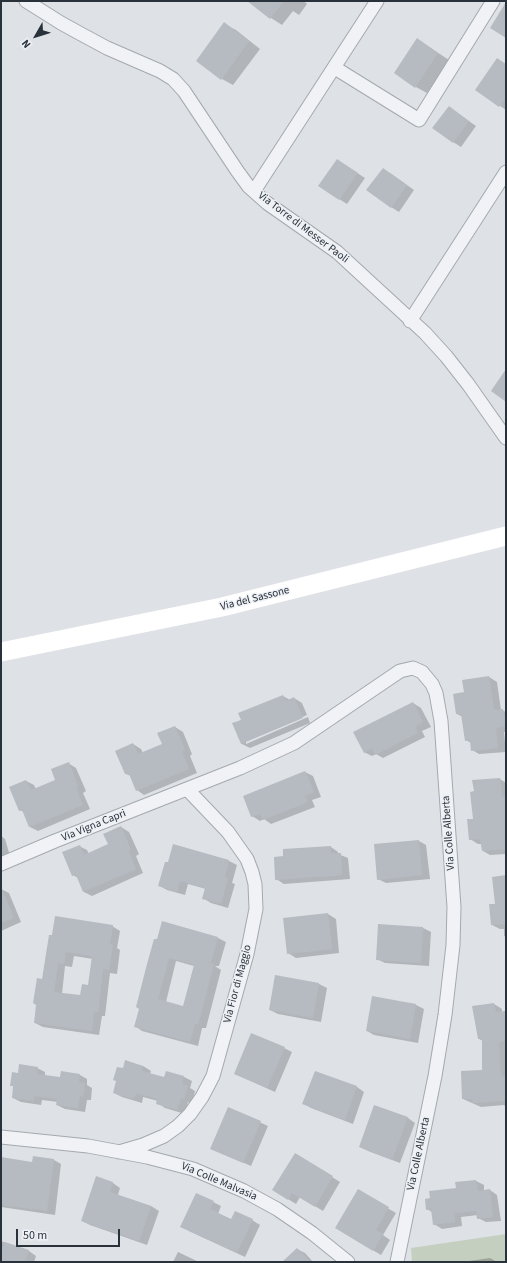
<!DOCTYPE html>
<style>
body{margin:0}
#map{position:relative;width:507px;height:1263px;overflow:hidden;background:#dee2e6;font-family:"Source Sans 3",sans-serif}
canvas{display:block}
.frame{position:absolute;inset:0;border:2px solid #29313b;pointer-events:none}
.north{position:absolute;left:16px;top:16px;width:40px;height:40px;-webkit-text-stroke:3px #edf0f4;paint-order:stroke;rotate:231deg;font-size:11px;font-weight:700;line-height:16px;text-align:center;color:#29313b}
.north::after{content:'';display:block;margin:auto;width:14px;height:18px;background:#29313b;clip-path:polygon(50% 0,100% 100%,50% 72%,0 100%)}
.scale{position:absolute;left:16px;top:1229px;width:104px;height:18px;box-sizing:border-box;border:2px solid #29313b;border-top:0;padding-left:5px;font-size:12px;line-height:14px;white-space:nowrap;color:#29313b;-webkit-text-stroke:3px #edf0f4;paint-order:stroke}
</style>
<div id="map">
<canvas width="507" height="1263"></canvas>
<div class="frame"></div>
<div class="north">N</div>
<div class="scale">50 m</div>
</div>
<script>
const c = document.querySelector('canvas').getContext('2d');
c.lineJoin = 'round';
function paint(path, color) { c.fillStyle = color; c.fill(path, 'evenodd'); }
const shape = rows => new Path2D(rows.map(r => 'M' + r).join(''));
function strokePath(path, color, width, dash) { c.strokeStyle = color; c.lineWidth = width; c.lineCap = dash ? 'butt' : 'round'; c.setLineDash(dash || []); c.stroke(path); }
function label(font, color, halo, rows, align = 'center') {
  c.font = font + ' "Source Sans 3",sans-serif'; c.lineWidth = 3; c.setLineDash([]); c.textBaseline = 'middle'; c.strokeStyle = halo; c.fillStyle = color; for (const [text, x, y, turn = 0] of rows) {
    c.save(); c.translate(x, y); c.rotate((+turn || 0) * Math.PI / 180); c.textAlign = isNaN(turn) ? turn : align; if (halo) c.strokeText(text, 0, 0); c.fillText(text, 0, 0); c.restore();
  }
}
paint(shape([
 [506,1234,506,1262,412,1262,411,1248]
]), '#c5cfc0');
paint(shape([
 [252,1,304,1,307,4,299,15,293,11,282,25,271,18,251,2],
 [224,24,236,30,260,49,233,85,222,79],
 [417,39,449,60,427,93,416,87],
 [506,65,506,110,477,90],
 [456,112,476,126,461,147,453,142],
 [337,160,365,178,347,204,339,199],
 [390,173,414,190,399,212,391,207],
 [489,677,497,682,501,710,506,712,506,732,504,732,506,752,479,754,472,750,471,743,466,740,463,717,457,714,465,693],
 [283,696,290,700,294,698,302,703,307,715,246,741,246,744,308,717,310,723,250,748,242,744,234,724,242,720],
 [413,703,421,708,431,727,422,731,425,737,383,758,376,754,372,756,364,752],
 [175,727,183,732,192,754,190,756,197,773,144,795,137,790,131,776,126,774,133,744,141,749,143,753,163,745],
 [68,763,76,768,86,791,83,793,90,809,38,831,30,827,24,812,19,810,10,787,26,781,34,785,36,789,56,781],
 [305,772,313,776,321,797,312,800,315,807,271,824,264,819,260,821,252,816],
 [500,779,506,783,506,854,490,855,483,851,482,844,478,844,470,839,474,820,475,792],
 [121,827,129,832,139,854,136,856,143,873,92,896,84,892,78,878,73,875,79,846,87,850,89,854,109,845],
 [1,836,5,839,10,856,1,858],
 [419,841,426,845,430,879,386,883,378,879],
 [174,845,229,861,237,865,232,883,235,884,228,908,211,903,203,898,206,889,188,884,185,895,167,890,160,886,169,863],
 [331,847,338,852,338,854,348,858,350,879,284,884,276,879],
 [506,876,506,937,504,936,504,929,500,929,492,925,496,905],
 [1,889,9,893,21,922,1,931],
 [328,914,336,919,339,953,296,958,288,953],
 [163,922,218,938,226,942,219,966,215,966,221,970,206,1028,202,1028,198,1046,142,1031,135,1026],
 [176,961,194,966,184,1007,166,1002],
 [379,925,423,928,431,932,429,966,385,963,377,959],
 [112,926,120,931,117,948,120,950,117,974,110,973,105,1016,102,1016,99,1035,43,1027,35,1023,50,936],
 [74,956,93,959,89,986,81,996,62,994,65,966,72,967],
 [276,976,319,984,327,988,321,1022,278,1014,270,1010],
 [373,997,416,1005,424,1009,418,1043,374,1035,367,1031],
 [494,1004,502,1009,502,1012,506,1011,506,1107,504,1105,481,1107,463,1099,483,1071,483,1041,479,1039],
 [284,1048,292,1052,275,1092,235,1074],
 [126,1062,143,1066,151,1071,150,1074,165,1078,167,1072,184,1077,192,1081,190,1088,195,1091,192,1103,188,1102,185,1114,165,1108,157,1103,158,1101,143,1097,142,1103,122,1097,114,1093],
 [37,1068,45,1072,45,1076,61,1078,80,1075,87,1079,87,1085,92,1088,91,1100,87,1100,85,1112,65,1109,57,1105,58,1102,42,1100,41,1105,21,1102,13,1098,14,1087,11,1085,19,1074],
 [315,1072,357,1087,364,1092,353,1124,311,1108,304,1104],
 [375,1106,408,1118,415,1123,400,1163,368,1151,360,1147],
 [229,1108,268,1126,251,1166,219,1152],
 [1,1158,33,1163,54,1160,61,1164,55,1215,1,1207],
 [303,1159,340,1182,323,1211,300,1197,296,1204,273,1190],
 [97,1178,113,1183,120,1188,118,1195,151,1206,159,1211,147,1245,90,1225,82,1221],
 [476,1181,484,1185,484,1191,490,1190,497,1195,501,1221,486,1222,478,1218,478,1215,461,1217,462,1226,442,1229,434,1224,432,1212,427,1209,457,1189],
 [358,1191,396,1213,383,1235,390,1240,381,1255,336,1228],
 [197,1194,221,1206,218,1214,232,1220,252,1220,260,1225,245,1257,189,1231],
 [1,1241,29,1251,36,1256,34,1262,1,1262],
 [297,1249,305,1253,313,1262,284,1262],
 [178,1252,199,1262,173,1262],
 [490,1258,497,1262,462,1262]
]), '#0003');
paint(shape([
 [247,1,284,1,270,19],
 [506,2,506,38,490,28],
 [224,22,249,41,221,80,196,61],
 [417,38,438,53,415,88,394,73],
 [497,58,506,64,506,97,499,107,475,90],
 [449,106,469,121,453,143,432,128],
 [337,159,358,173,339,200,318,186],
 [383,168,407,185,391,208,366,190],
 [506,369,506,402,491,391],
 [489,676,494,710,503,709,506,726,496,728,498,748,471,751,470,740,465,741,461,714,456,714,453,694,464,692,462,680],
 [283,695,286,701,294,697,303,718,241,744,232,723,241,720,238,713],
 [413,702,423,722,415,727,418,733,375,755,372,748,364,753,353,732],
 [175,726,185,750,182,752,189,769,136,791,129,774,125,774,115,751,133,743,138,754,162,744,157,733],
 [69,762,78,786,76,788,83,805,29,827,22,810,19,811,9,787,26,780,31,790,55,780,51,769],
 [305,771,314,792,305,796,308,802,263,820,260,814,251,817,243,796],
 [500,778,502,797,506,797,506,849,482,851,480,839,469,840,467,819,473,819,470,792,474,791,472,780],
 [121,826,131,850,129,852,136,869,83,892,76,875,72,876,62,852,80,845,84,855,108,844,103,834],
 [419,840,422,875,377,880,374,844],
 [173,844,229,860,225,877,228,879,221,904,202,899,205,888,180,881,177,892,158,886,165,862,168,862],
 [331,846,331,853,341,853,342,875,275,880,274,857,283,856,283,849],
 [506,875,506,924,491,925,489,904,495,904,492,877],
 [1,887,14,918,1,923],
 [328,913,332,949,287,954,283,918],
 [55,916,113,925,110,944,113,945,109,970,103,969,98,1012,94,1012,92,1031,34,1023,36,1005,33,1003,37,978,42,979,49,935,52,935],
 [66,952,92,956,88,985,82,984,80,995,54,992,58,963,64,964],
 [162,921,218,937,211,962,206,962,214,964,198,1025,195,1024,190,1042,134,1027,139,1009,136,1007,147,964,154,939,157,939],
 [169,958,194,965,183,1006,158,999],
 [378,924,423,927,421,963,376,960],
 [275,975,319,983,313,1018,269,1010],
 [372,996,416,1004,410,1039,366,1031],
 [494,1003,496,1012,506,1011,506,1041,499,1042,501,1077,506,1076,506,1101,473,1103,472,1099,462,1099,461,1071,482,1070,482,1039,478,1039,472,1006],
 [251,1033,285,1047,267,1088,234,1074],
 [125,1060,143,1066,142,1071,164,1077,166,1071,184,1076,182,1084,188,1086,184,1099,181,1098,177,1110,156,1104,157,1099,136,1093,134,1099,113,1093,116,1081,113,1080,117,1067,123,1068],
 [19,1064,38,1067,37,1074,60,1077,61,1071,80,1074,79,1082,85,1083,83,1097,80,1096,78,1108,56,1105,57,1099,34,1096,34,1101,12,1098,13,1086,10,1086,12,1072,18,1073],
 [315,1071,357,1086,345,1120,302,1104],
 [374,1105,408,1117,392,1160,359,1147],
 [228,1107,261,1121,243,1163,210,1149],
 [295,1153,333,1176,315,1207,292,1193,288,1200,272,1190],
 [33,1156,54,1159,47,1211,1,1205,1,1157,32,1162],
 [96,1176,113,1182,110,1192,151,1206,139,1241,81,1221],
 [476,1180,478,1191,490,1189,493,1217,477,1219,476,1211,454,1213,455,1222,433,1225,431,1209,426,1210,425,1199,430,1198,429,1191,456,1188,455,1182],
 [358,1189,389,1207,376,1230,383,1234,373,1251,335,1228],
 [196,1193,214,1201,210,1209,231,1219,235,1211,253,1219,237,1253,180,1227],
 [5,1242,29,1250,25,1262,1,1262,1,1253],
 [297,1248,311,1262,282,1262]
]), '#b6bbc2');
const minor = shape([
 [26,1,61,23,81,34,107,48,160,71,173,79,184,91,238,172,249,187,267,203,337,252,425,333,446,356,468,384,506,438],
 [335,68,419,120,493,1],
 [254,191,377,1],
 [410,321,506,172],
 [1,864,55,841,240,768,294,743,400,671,413,668,422,672,432,684,436,693,441,721,454,907,453,945,445,1015,435,1076,397,1262],
 [1,1137,88,1146,147,1157,193,1169,244,1191,277,1209,312,1233,348,1262],
 [119,1152,143,1145,164,1136,178,1126,190,1114,202,1097,213,1076,247,954,256,909,255,884,252,872,247,859,228,832,187,789]
]);
strokePath(minor, '#a4a9af', 15);
strokePath(minor, '#f0f2f5', 13);
strokePath(shape([
 [1,652,222,607,506,536]
]), '#fff', 19);
label('11px', '#29313b', '#edf0f4', [
 ["Via Torre di Messer Paoli",303,228,37],
 ["Via del Sassone",255,599,-14],
 ["Via Vigna Capri",94,826,-22],
 ["Via Colle Alberta",449,833,-94],
 ["Via Fior di Maggio",238,984,-75],
 ["Via Colle Alberta",419,1154,-78],
 ["Via Colle Malvasia",219,1182,23]
]);
</script>
